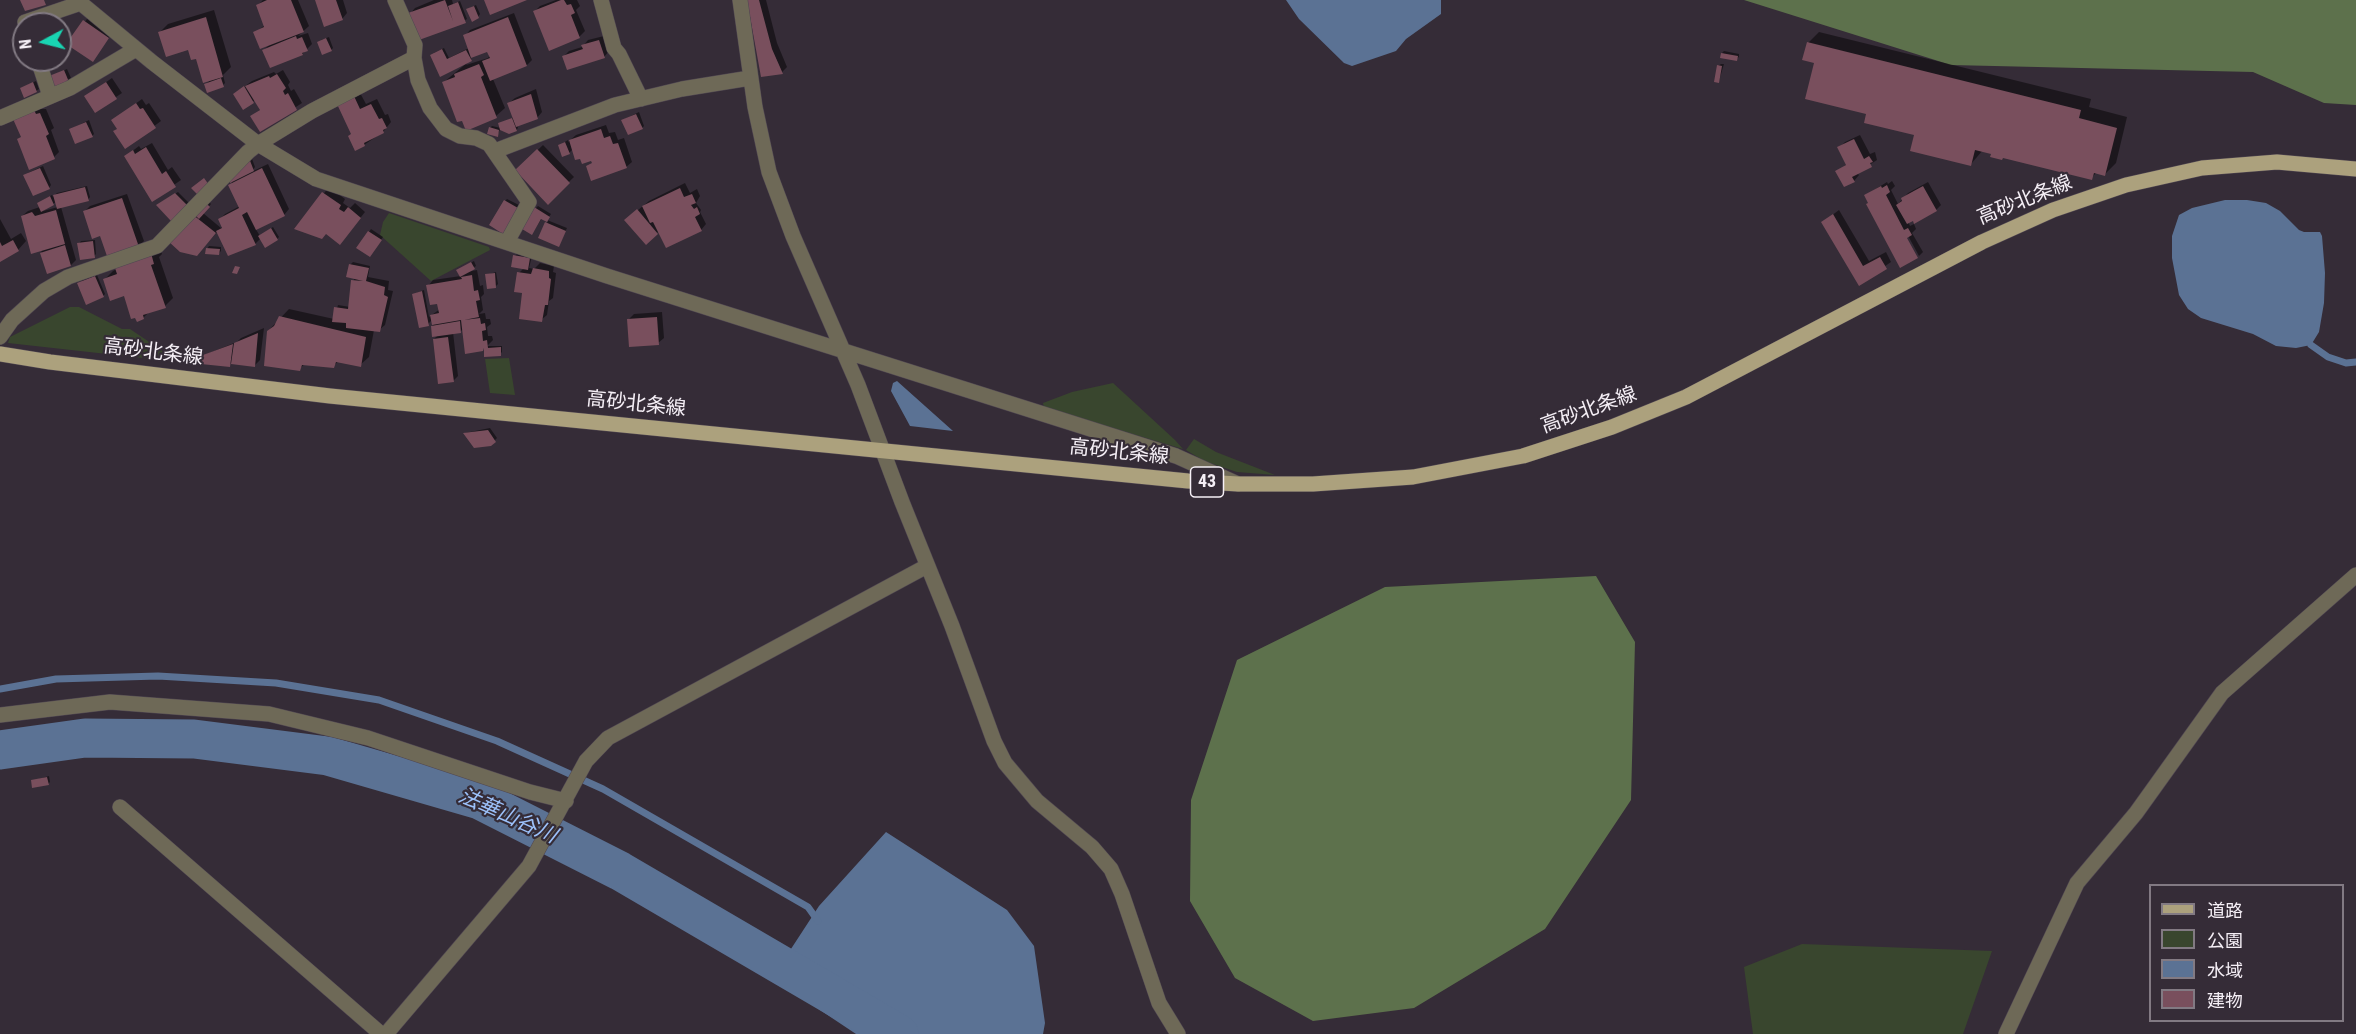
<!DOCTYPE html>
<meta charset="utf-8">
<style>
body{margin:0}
#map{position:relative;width:2356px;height:1034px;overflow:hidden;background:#352c37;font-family:"Roboto Condensed","Noto Sans JP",sans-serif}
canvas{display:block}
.legend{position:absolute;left:2149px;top:884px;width:195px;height:138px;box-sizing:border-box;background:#352c37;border:2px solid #827a83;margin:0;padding:8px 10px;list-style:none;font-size:18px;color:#f5eff6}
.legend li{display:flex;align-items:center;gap:12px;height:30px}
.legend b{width:30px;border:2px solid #827a83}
.north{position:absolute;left:12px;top:12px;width:60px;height:60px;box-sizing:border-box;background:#352c37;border:2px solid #827a83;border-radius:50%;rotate:263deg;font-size:16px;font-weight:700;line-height:24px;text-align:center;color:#f5eff6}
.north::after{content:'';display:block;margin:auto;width:21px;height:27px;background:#19d5b2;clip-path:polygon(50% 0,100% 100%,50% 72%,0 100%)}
</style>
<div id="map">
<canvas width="2356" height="1034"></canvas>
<ul class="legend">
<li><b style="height:8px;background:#aca17d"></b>道路</li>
<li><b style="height:16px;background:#39462e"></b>公園</li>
<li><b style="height:16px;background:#5b7294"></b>水域</li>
<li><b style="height:16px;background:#794f5d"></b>建物</li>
</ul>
<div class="north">N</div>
</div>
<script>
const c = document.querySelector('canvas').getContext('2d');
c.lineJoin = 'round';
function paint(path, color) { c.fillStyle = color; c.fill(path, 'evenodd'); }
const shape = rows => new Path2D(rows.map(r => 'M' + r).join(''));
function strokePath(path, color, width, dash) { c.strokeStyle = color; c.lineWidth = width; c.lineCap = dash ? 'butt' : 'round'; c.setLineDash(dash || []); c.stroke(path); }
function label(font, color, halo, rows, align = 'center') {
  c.font = font + ' "Roboto Condensed","Noto Sans JP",sans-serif'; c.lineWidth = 4.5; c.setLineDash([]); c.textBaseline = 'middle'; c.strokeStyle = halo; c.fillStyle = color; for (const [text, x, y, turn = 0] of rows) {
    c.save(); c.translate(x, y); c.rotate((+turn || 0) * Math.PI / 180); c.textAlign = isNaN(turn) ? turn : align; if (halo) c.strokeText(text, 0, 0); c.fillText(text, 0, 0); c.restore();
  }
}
paint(shape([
 [389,213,489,247,490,250,431,281,380,235,383,222],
 [70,307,79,307,122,329,130,329,179,362,8,343,10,337],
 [509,358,515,395,490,393,485,359],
 [1113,383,1175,440,1183,449,1044,408,1043,403,1072,392],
 [1194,439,1216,452,1275,475,1237,472,1204,461,1186,450],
 [1802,944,1992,951,1963,1034,1753,1034,1744,967]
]), '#39462e');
paint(shape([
 [1744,0,2356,0,2356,105,2324,103,2253,72,1951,65],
 [1596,576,1635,642,1631,800,1545,929,1414,1008,1313,1021,1235,978,1190,901,1191,800,1237,660,1385,587]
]), '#5d714c');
paint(shape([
 [1286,0,1441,0,1441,14,1406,39,1396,51,1352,66,1344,63,1299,19],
 [2225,200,2247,200,2266,203,2280,211,2299,230,2304,232,2320,232,2322,236,2325,273,2324,303,2319,332,2311,345,2296,348,2276,346,2253,334,2201,318,2188,309,2179,295,2172,258,2172,236,2179,215,2192,208],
 [897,381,953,431,910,426,891,391,893,383],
 [886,832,1007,910,1034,946,1045,1023,1043,1034,856,1034,772,978,819,906]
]), '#5b7294');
paint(shape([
 [263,0,298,0,309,26,298,36,308,33,312,44,302,54,264,50,269,45,255,33,265,25,258,5],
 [317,0,343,0,347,13,342,19],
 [434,0,452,0,453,4,460,1,467,19,457,25,410,14,415,8],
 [556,0,577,0,580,6,576,10,585,31,579,37,535,11,540,6],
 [749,0,766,0,777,43,787,67,782,72],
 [476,5,480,14,478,17,468,9],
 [214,10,231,67,223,75,225,83,223,85,206,84,211,79,197,57,189,48,160,32,168,24],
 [514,13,532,60,527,65,493,79,505,108,496,116,444,82,468,62,441,75,434,53,444,48,449,58,469,48,465,36,470,30],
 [488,50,490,55,488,58,466,65,473,56],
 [90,15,113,32,92,60,68,44],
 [1819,32,2091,99,2089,107,2127,117,2116,163,2105,174,2097,172,2091,178,1983,150,1971,164,1915,134,1868,113,1816,62,1808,43],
 [604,36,609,51,604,57,564,56,569,51,582,47,588,40],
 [329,37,333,48,331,50,321,40],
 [1724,51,1739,54,1739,57,1736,59,1722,53],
 [1721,64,1724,64,1719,81,1718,66],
 [67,69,71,78,68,81,51,76],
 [283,70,290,82,288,85,291,91,294,89,302,103,261,130,252,116,261,109,255,100,244,108,237,92,252,81,274,72,276,74],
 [112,78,122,93,95,111,86,96],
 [36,81,39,89,36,91,21,88],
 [536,89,542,112,537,118,517,125,518,128,516,130,500,124,514,117,509,103,515,98],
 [359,91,366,104,377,99,385,115,388,114,391,122,383,132,364,145,353,133,339,104],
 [142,99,146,105,149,103,161,121,126,147,113,120],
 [40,106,41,109,46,109,54,128,51,130,59,152,54,157,22,136,15,120],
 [639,112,644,126,642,128,623,120],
 [89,120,94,134,92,136,71,129],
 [606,125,609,133,615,132,618,140,624,138,632,162,626,167,593,162,573,149,569,153,560,145,568,140,568,142,576,135],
 [492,126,501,128,497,135,490,128],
 [1860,135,1870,154,1875,152,1877,160,1857,173,1859,175,1854,181,1837,172,1847,164,1839,148,1845,142],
 [152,143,168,170,172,167,181,180,152,200,126,156,139,146,141,149],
 [543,145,574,177,548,202,517,170],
 [251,156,255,167,251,172,268,164,289,209,284,215,255,228,260,236,273,227,279,237,277,239,261,238,255,244,218,231,202,249,170,241,209,202,211,204,203,213,221,228,223,226,220,219,225,214,240,206,230,177],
 [43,166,51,185,49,188,28,173],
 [1892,181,1895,186,1891,190,1898,204,1908,193,1928,182,1941,205,1936,210,1908,222,1910,226,1914,224,1916,229,1912,233,1923,252,1919,256,1905,230,1902,232,1870,203,1866,195,1887,182,1888,184],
 [685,183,690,193,697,189,700,196,696,203,701,210,700,212,706,224,701,230,659,231,646,243,632,215,649,201],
 [87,186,90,197,88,200,61,207,76,260,71,265,48,272,41,250,22,216,28,211,40,207,38,203,41,201,52,195,53,197,57,193],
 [57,201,58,207,43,211,53,204],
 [329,187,345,199,343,203,350,208,355,203,365,212,345,237,296,228],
 [178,192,189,203,171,219,160,203],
 [127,194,144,241,139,246,101,234,85,211,90,206],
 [507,199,519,205,505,229,505,201],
 [538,206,551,214,547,220,567,228,559,245,547,223,548,221,542,218,534,231,536,208],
 [1839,210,1869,261,1886,252,1891,262,1859,284,1823,222],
 [0,219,11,239,21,233,26,241,18,250,0,260],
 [371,229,383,237,372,253,369,232],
 [95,240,96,254,94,256,79,244,81,241],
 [159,245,162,254,159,257,173,298,165,306,150,311,143,318,124,294,104,280,113,271],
 [209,246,221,247,221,251,219,253,207,249],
 [517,254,532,256,529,268,534,269,540,263,554,266,553,272,556,273,553,298,549,301,547,315,541,320,523,292,519,273,524,268,515,256],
 [474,261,476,266,467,272,477,270,480,286,483,285,484,294,481,297,483,310,479,314,485,313,486,319,490,319,491,324,487,327,488,336,492,336,493,340,487,346,502,346,502,352,500,354,485,347,482,350,463,329,461,331,453,332,458,376,453,381,434,339,439,334,432,326,435,323,432,320,428,324,414,294,424,290,429,317,440,309,428,286,433,280,461,276,461,268],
 [353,262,370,266,368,277,389,281,388,290,393,291,385,325,379,330,374,330,369,357,360,365,339,361,333,366,305,364,299,369,268,331,289,309,334,319,338,305,350,307,353,281,356,277,350,265],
 [496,272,498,284,496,286,487,275],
 [97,275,105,294,103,296,81,281],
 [662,312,664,338,658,343,628,320,634,314],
 [264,328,260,360,254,366,231,363,229,365,207,354,234,343,234,345,241,338],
 [490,428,497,438,490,445,465,433],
 [49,776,50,782,48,784,32,781]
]), '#0007');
strokePath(shape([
 [2311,345,2328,357,2346,363,2356,362],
 [0,689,56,679,158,676,276,683,379,700,497,741,603,789,808,907,818,921]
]), '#5b7294', 7);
strokePath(shape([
 [0,750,85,738,194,739,328,756,480,800,620,871,899,1034]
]), '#5b7294', 39);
paint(shape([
 [20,0,44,0,46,5,25,11],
 [267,0,291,0,304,32,260,49,253,32,264,27,256,5],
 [315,0,336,0,343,20,324,27],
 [445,0,453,21,448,6,458,2,466,23,419,40,408,13],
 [484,0,527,0,490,15],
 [561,0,564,0,567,5,571,4,575,13,571,15,580,38,549,51,533,11],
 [747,0,759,0,772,49,783,74,761,77],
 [474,6,479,18,472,22,466,9],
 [206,17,223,77,203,83,196,59,191,60,188,50,166,57,158,32],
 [508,17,527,66,490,81,482,61,490,58,487,52,471,58,463,35],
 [83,20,109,38,93,62,66,44],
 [296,36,297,39,302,37,308,51,302,53,303,55,270,68,262,50],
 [326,38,332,51,322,55,317,42],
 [599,40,605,58,567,70,562,56,583,49,581,45],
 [1807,42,2081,110,2079,118,2117,128,2105,176,2094,173,2092,180,2003,158,2002,160,1990,157,1991,154,1975,150,1971,166,1910,151,1914,135,1864,123,1866,114,1805,99,1814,63,1802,60],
 [442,49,447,59,466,50,472,61,440,77,430,55],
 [1721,53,1738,56,1737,61,1720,58],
 [46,60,55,60,57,65,49,68],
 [479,64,484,75,481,77,497,118,466,131,462,121,457,122,442,82,455,77,454,74],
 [1717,65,1722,66,1719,83,1714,82],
 [64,70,69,82,54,88,49,76],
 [277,74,286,88,283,91,285,95,288,93,297,110,260,132,250,116,260,110,245,86,269,76,270,78],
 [221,78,224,87,207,93,204,84],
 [33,82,37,92,24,98,20,88],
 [106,82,117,99,95,113,84,96],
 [244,86,254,103,243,110,233,94],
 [531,94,538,119,516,127,507,103],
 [354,96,360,109,371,104,379,119,382,118,387,128,383,130,384,133,364,143,365,146,355,151,348,136,351,134,337,104],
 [136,103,140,109,143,108,156,128,125,149,113,131,117,129,111,120],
 [34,110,36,114,40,113,49,134,46,136,55,159,29,170,17,139,21,137,13,119],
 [636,114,643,129,628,135,621,120],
 [512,118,517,131,509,134,500,130,498,123],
 [86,122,93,137,75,144,69,129],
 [489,127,499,130,498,137,487,134],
 [601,129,604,138,610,136,613,144,618,143,627,168,591,181,586,166,592,163,591,161,582,164,580,159,575,160,569,140],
 [1854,139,1864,159,1869,156,1873,162,1870,163,1872,167,1852,177,1855,182,1844,187,1835,171,1846,165,1837,147],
 [565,142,570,154,562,157,558,145],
 [146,147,162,174,166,171,176,187,152,202,124,156,133,150,135,154],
 [537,149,570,183,548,205,515,170],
 [249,158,254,171,230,183,228,176],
 [40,168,50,189,33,196,23,175],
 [262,168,285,216,256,230,247,212,242,215,256,245,228,256,216,231,222,228,218,219,239,208,228,185],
 [204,178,209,185,197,194,191,188],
 [1887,185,1890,192,1886,195,1904,230,1908,228,1912,235,1907,238,1918,258,1900,268,1866,204,1868,203,1864,195,1881,186,1882,188],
 [1923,186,1937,211,1914,224,1913,221,1907,224,1896,205,1902,201,1901,198],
 [85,187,89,201,57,209,53,195],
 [680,188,684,197,692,194,696,203,691,205,694,209,697,207,700,214,695,217,702,231,666,248,653,222,650,223,642,206],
 [322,192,341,205,339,209,344,212,348,207,361,218,340,245,326,234,322,239,294,229],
 [175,193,188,206,171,221,156,205],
 [50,196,54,205,41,212,37,203],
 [122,198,139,247,108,259,100,236,92,239,83,211],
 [504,200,518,208,503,234,489,225],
 [206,203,210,207,199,219,194,214],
 [534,207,550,217,547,222,541,219,532,235,522,229],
 [637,209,658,234,646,245,624,220],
 [56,210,65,244,31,254,21,216,32,212,35,216],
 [192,214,216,233,197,256,180,252,168,241],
 [1833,214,1863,266,1880,257,1887,269,1859,286,1821,222],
 [545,222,566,231,559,247,538,238],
 [271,228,278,240,265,248,258,236],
 [368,231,382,240,370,257,356,248],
 [13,240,19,251,0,262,0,242,2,246],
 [93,241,95,258,80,260,77,243],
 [65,245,71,266,47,274,40,253],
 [206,248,220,249,219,255,205,254],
 [151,253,154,264,151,265,166,308,143,315,144,319,137,322,135,318,131,319,124,296,110,301,103,279,117,274,114,265],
 [513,255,530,258,528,270,511,267],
 [471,262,475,269,460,277,456,270],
 [349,264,369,268,366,281,385,287,384,295,388,297,380,332,346,328,346,323,332,322,334,307,348,309,351,280,363,281,346,277],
 [235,266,240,267,237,274,232,273],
 [533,268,549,271,549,278,551,279,548,305,545,305,542,322,519,319,522,293,514,292,517,272,531,274],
 [495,273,496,288,487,289,485,274],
 [472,275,474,291,478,290,480,300,476,301,479,317,464,320,480,318,481,324,485,323,486,330,482,331,483,341,487,340,488,348,501,347,501,356,484,357,484,348,483,351,465,354,461,320,432,325,430,315,439,313,437,304,430,305,426,285,462,279,461,277],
 [95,276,104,297,86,305,77,283],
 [422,291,429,326,419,328,412,294],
 [279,316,366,337,361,367,336,362,334,368,302,365,300,371,264,366,267,331,274,326],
 [657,317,659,345,629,347,627,319],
 [460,321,461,333,432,337,431,326],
 [258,333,255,367,231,364,234,343],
 [448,337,454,382,438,384,433,339],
 [233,344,230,367,201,364,203,355],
 [488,430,496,442,491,446,474,448,463,433],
 [47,777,49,785,32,788,31,780]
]), '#794f5d');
const street = shape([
 [77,0,152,62,258,144,316,179,607,276,1176,456,1238,484],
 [395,0,415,45,414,58,418,80,430,108,446,129,460,136,476,138,489,144,529,202,507,242],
 [601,0,614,48,619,54,641,99],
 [740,0,755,107,769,172,793,236,858,385,902,502,952,626,994,741,1005,763,1037,801,1092,847,1111,869,1122,894,1159,1003,1178,1034],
 [26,24,25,22,81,3],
 [38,60,50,96],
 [0,118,70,88,136,49],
 [495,151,615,105,682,89,750,78],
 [0,337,12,320,44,291,68,277,157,246,248,152,258,144,312,111,414,58],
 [0,715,110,702,269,714,368,738,530,792,566,801],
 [120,807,381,1034],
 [386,1034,529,866,586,761,608,738,927,566],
 [2006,1034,2077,883,2136,813,2222,693,2356,575]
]);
const primary = shape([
 [0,354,50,362,330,396,1188,481,1238,484,1313,484,1413,477,1523,456,1612,427,1686,397,1982,242,2053,210,2126,185,2202,168,2277,162,2356,169]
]);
strokePath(street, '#504752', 16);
strokePath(primary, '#504752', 16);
strokePath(street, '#6e6957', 15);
strokePath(primary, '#aca17d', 15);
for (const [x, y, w] of [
 [1207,482,33]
]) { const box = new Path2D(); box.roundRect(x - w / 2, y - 15, w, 30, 4.5); c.fillStyle = '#352c37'; c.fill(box); strokePath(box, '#f5eff6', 1.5); }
label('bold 18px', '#f5eff6', null, [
 ["43",1207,482]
]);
label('20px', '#f5eff6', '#352c37', [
 ["高砂北条線",2025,201,-22],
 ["高砂北条線",153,353,7],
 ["高砂北条線",636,405,6],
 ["高砂北条線",1589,411,-20],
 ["高砂北条線",1119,453,6]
]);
label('italic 21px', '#9cc1fa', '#352c37', [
 ["法華山谷川",507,817,24]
]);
</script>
